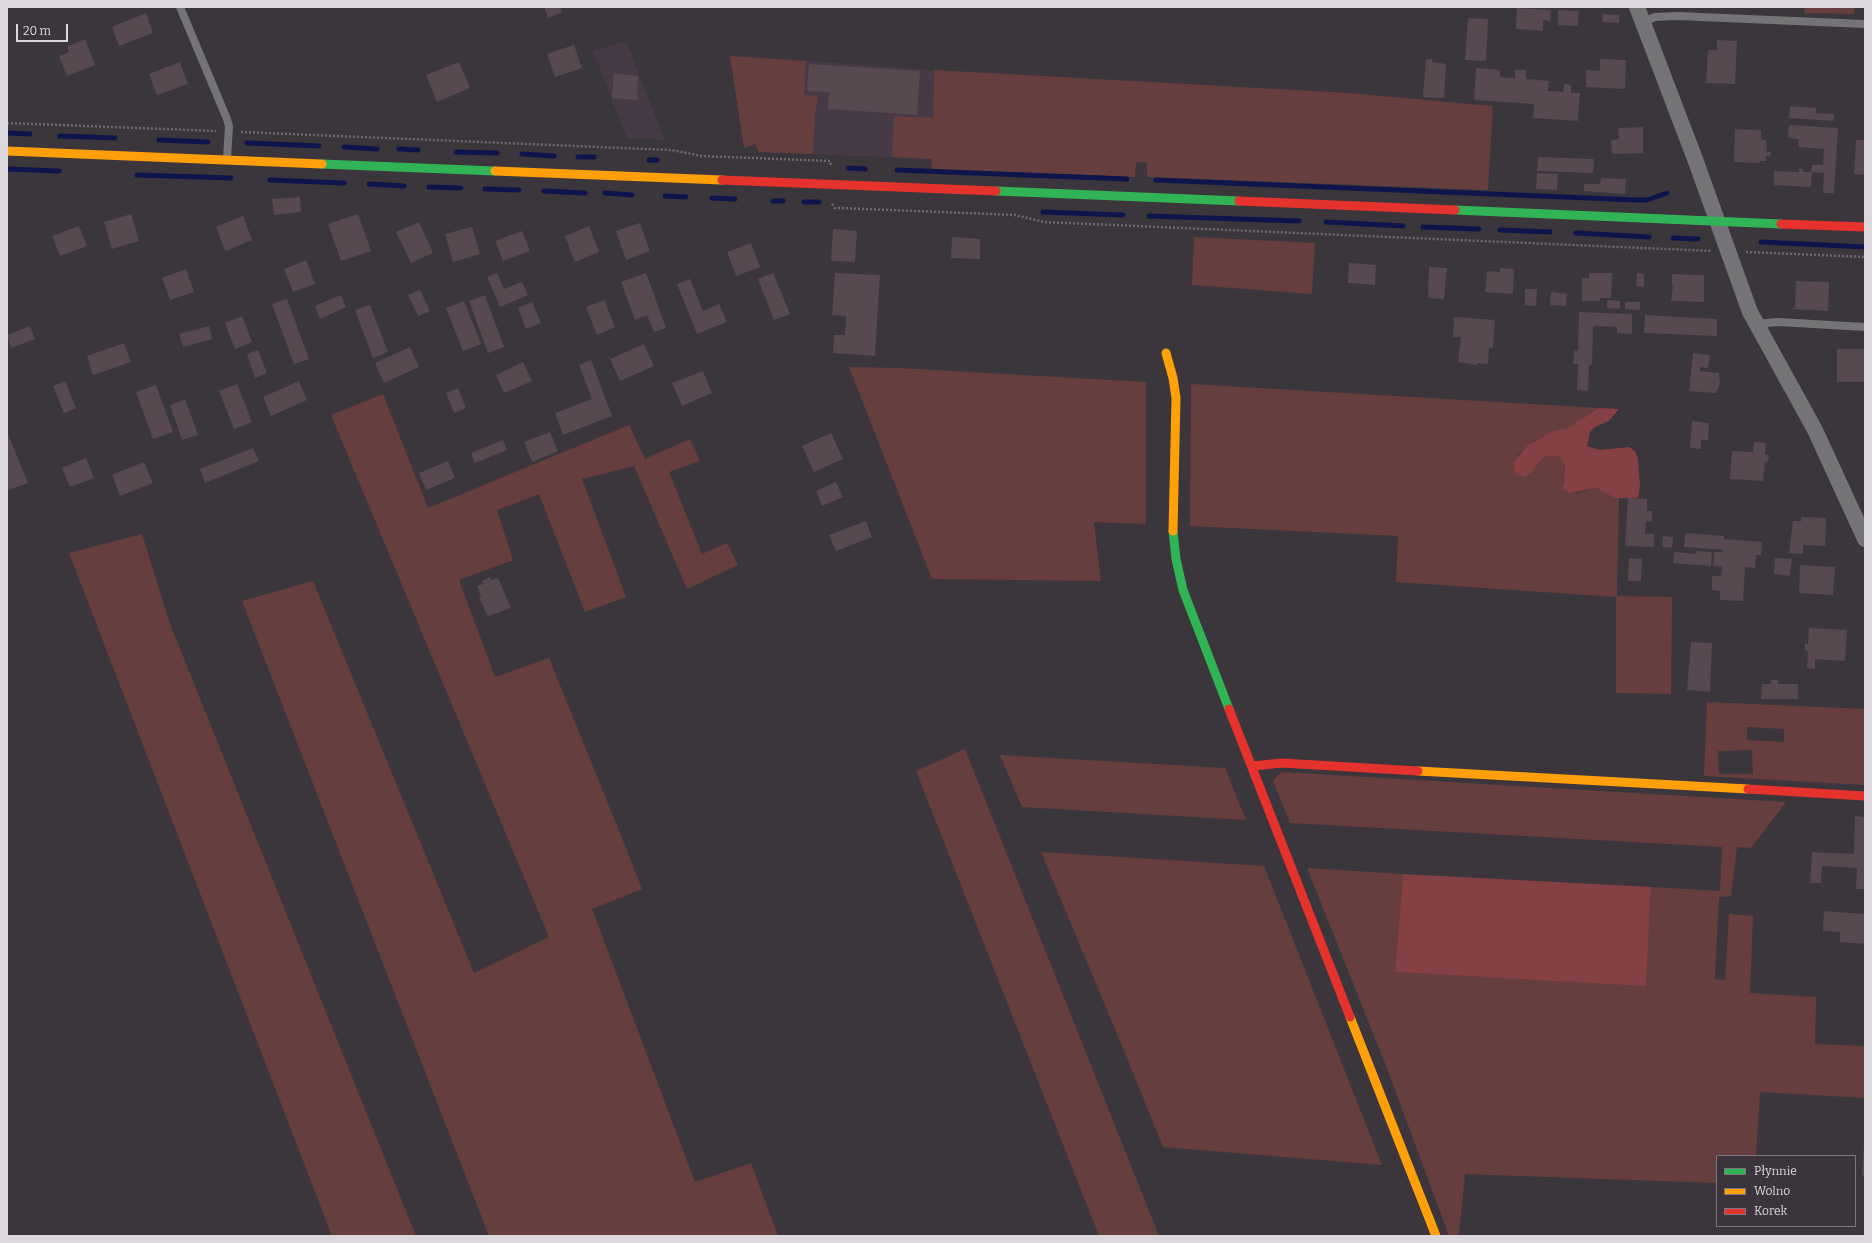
<!DOCTYPE html>
<meta charset="utf-8">
<style>
body{margin:0}
#map{position:relative;width:1872px;height:1243px;overflow:hidden;background:#3b363b;font-family:Bitter,serif}
canvas{display:block}
.frame{position:absolute;inset:0;border:8px solid #dcd7dc;pointer-events:none}
.legend{position:absolute;left:1716px;top:1155px;width:140px;height:72px;box-sizing:border-box;background:#3c343d;border:1px solid #7c757d;margin:0;padding:5px 7px;list-style:none;font-size:12px;color:#dcd7dc}
.legend li{display:flex;align-items:center;gap:8px;height:20px}
.legend b{width:20px;border:1px solid #7c757d}
.scale{position:absolute;left:16px;top:24px;width:52px;height:18px;box-sizing:border-box;border:2px solid #dcd7dc;border-top:0;padding-left:5px;font-size:12px;line-height:14px;white-space:nowrap;color:#dcd7dc;-webkit-text-stroke:3px #3c343d;paint-order:stroke}
</style>
<div id="map">
<canvas width="1872" height="1243"></canvas>
<div class="frame"></div>
<ul class="legend">
<li><b style="height:5px;background:#30b455"></b>Płynnie</li>
<li><b style="height:5px;background:#ff9f0a"></b>Wolno</li>
<li><b style="height:5px;background:#e5322d"></b>Korek</li>
</ul>
<div class="scale">20 m</div>
</div>
<script>
const c = document.querySelector('canvas').getContext('2d');
c.lineJoin = 'round';
function paint(path, color) { c.fillStyle = color; c.fill(path, 'evenodd'); }
const shape = rows => new Path2D(rows.map(r => 'M' + r).join(''));
function strokePath(path, color, width, dash) { c.strokeStyle = color; c.lineWidth = width; c.lineCap = dash ? 'butt' : 'round'; c.setLineDash(dash || []); c.stroke(path); }
paint(shape([
 [626,41,665,140,627,138,593,51],
 [764,58,934,70,931,159,759,152]
]), '#463a47');
paint(shape([
 [1805,7,1854,7,1854,14,1804,13],
 [730,56,806,61,804,95,818,96,815,113,813,154,759,152,755,144,744,148],
 [934,70,1348,93,1493,106,1488,190,1147,177,1147,163,1136,162,1135,177,932,169,931,159,892,157,894,116,933,118],
 [1194,237,1315,243,1312,294,1192,285],
 [849,367,899,368,1146,382,1146,524,1094,522,1101,581,932,579],
 [1191,384,1599,408,1567,428,1552,431,1533,442,1517,456,1531,473,1544,457,1558,456,1563,461,1565,467,1563,482,1576,493,1597,488,1619,498,1617,596,1672,597,1671,694,1616,693,1616,597,1396,582,1398,536,1190,526],
 [383,394,428,508,629,425,645,459,690,439,700,461,669,472,702,554,727,543,738,565,687,589,634,466,582,479,626,597,585,612,539,494,497,510,513,560,459,580,495,677,549,658,622,838,642,889,592,909,695,1182,751,1163,778,1236,489,1236,242,601,313,581,474,973,549,937,331,415],
 [142,534,170,624,416,1236,332,1236,69,553],
 [1707,702,1865,709,1865,785,1704,776],
 [1747,727,1784,729,1784,742,1747,740],
 [1752,750,1753,774,1719,774,1718,751],
 [965,749,1159,1236,1099,1236,916,771],
 [1000,755,1225,768,1246,820,1022,807],
 [1281,772,1786,802,1751,848,1737,847,1731,896,1719,897,1715,979,1725,980,1729,914,1753,916,1750,993,1816,997,1815,1044,1865,1046,1865,1098,1760,1092,1756,1156,1717,1156,1717,1183,1465,1174,1459,1236,1449,1236,1388,1071,1307,868,1403,874,1395,972,1646,985,1651,887,1720,891,1722,847,1290,823,1273,781],
 [1041,852,1264,866,1382,1165,1163,1147,1127,1058]
]), '#673e3e');
paint(shape([
 [1599,408,1619,409,1609,421,1595,427,1590,432,1587,446,1600,450,1629,447,1635,451,1638,458,1640,486,1638,498,1615,498,1597,488,1569,493,1563,489,1565,467,1563,461,1558,456,1544,457,1531,473,1524,477,1517,475,1514,470,1514,462,1527,446,1552,431,1567,428],
 [1403,874,1651,887,1646,986,1395,972]
]), '#854044');
strokePath(shape([
 [7,133,30,134],
 [60,136,115,138],
 [159,140,208,142],
 [247,143,319,146],
 [344,147,377,149],
 [399,149,418,150],
 [456,152,497,153],
 [522,154,554,156],
 [578,157,594,157],
 [649,160,657,160],
 [848,168,865,169],
 [7,169,59,171],
 [897,170,1127,179],
 [137,175,231,178],
 [270,180,344,183],
 [1156,180,1636,200,1647,200,1667,193],
 [369,184,404,186],
 [429,187,461,188],
 [485,189,519,190],
 [544,191,585,193],
 [605,193,632,195],
 [665,196,686,197],
 [712,198,735,199],
 [773,201,783,201],
 [804,202,819,202],
 [1043,212,1123,215],
 [1149,216,1299,221],
 [1326,222,1403,226],
 [1423,227,1479,229],
 [1500,230,1550,232],
 [1576,233,1649,237],
 [1673,238,1698,239],
 [1761,242,1865,247]
]), '#0e154c', 5);
paint(shape([
 [544,7,560,7,562,12,548,18],
 [1517,8,1551,10,1550,21,1543,20,1543,31,1516,29],
 [1558,10,1579,11,1578,26,1558,25],
 [146,13,153,33,119,46,112,27],
 [1603,14,1619,15,1619,23,1602,22],
 [1468,18,1488,19,1486,61,1465,60],
 [85,39,95,65,67,76,59,56,69,52,67,47],
 [1717,40,1737,41,1735,84,1706,83,1708,50,1717,50],
 [574,45,582,68,555,77,547,54],
 [1426,59,1432,59,1432,62,1446,64,1444,98,1423,97],
 [1600,59,1626,60,1625,89,1586,87,1586,70,1600,71],
 [180,62,188,84,157,95,149,74],
 [459,62,470,88,437,102,426,75],
 [809,64,920,71,917,115,828,109,829,92,807,91],
 [1476,68,1500,70,1500,77,1513,78,1515,78,1515,70,1526,70,1526,79,1549,81,1548,91,1563,92,1564,84,1571,85,1571,93,1580,93,1578,121,1533,118,1534,104,1474,100],
 [614,73,638,76,637,100,612,98],
 [1790,106,1816,108,1816,113,1834,114,1834,121,1789,118],
 [1789,125,1838,128,1834,193,1823,193,1824,173,1811,172,1812,165,1823,165,1824,149,1798,147,1799,139,1788,138],
 [1643,127,1643,153,1612,154,1611,140,1619,139,1618,128],
 [1735,129,1761,130,1761,140,1766,140,1767,152,1771,152,1770,156,1766,156,1766,161,1760,161,1760,163,1734,162],
 [1856,140,1865,140,1865,175,1854,174],
 [1538,157,1594,159,1593,173,1537,171],
 [1799,169,1803,169,1803,172,1812,172,1811,187,1774,185,1774,171,1799,172],
 [1537,173,1558,174,1557,190,1536,189],
 [1601,178,1626,179,1625,194,1584,191,1584,184,1600,184],
 [300,197,301,212,274,215,272,199],
 [131,214,139,241,112,249,104,222],
 [358,214,371,251,341,261,328,224],
 [243,216,252,240,225,251,216,227],
 [419,222,433,253,411,263,396,232],
 [640,223,650,251,626,260,616,231],
 [79,226,87,246,60,256,52,236],
 [589,226,599,252,575,262,565,236],
 [472,227,480,254,453,262,445,234],
 [833,229,857,231,855,262,831,261],
 [522,231,530,251,503,261,495,241],
 [952,237,980,239,980,259,951,258],
 [751,243,760,267,736,276,727,252],
 [306,260,315,284,293,292,284,269],
 [1349,263,1376,265,1375,285,1348,283],
 [1429,267,1447,268,1444,299,1428,298],
 [1500,268,1514,269,1513,294,1485,292,1487,271,1500,272],
 [186,269,194,292,170,300,162,278],
 [497,273,504,289,522,282,528,295,500,307,487,277],
 [646,273,666,328,654,332,647,315,635,320,621,282],
 [773,273,790,314,774,320,758,279],
 [835,273,880,275,875,356,833,353,834,335,845,335,846,316,832,315],
 [1589,273,1612,273,1611,298,1600,298,1600,301,1582,301,1582,278,1589,278],
 [1637,273,1644,274,1644,287,1636,286],
 [1672,274,1704,275,1704,302,1671,301,1673,286,1672,286],
 [690,279,703,311,719,304,727,322,697,334,677,284],
 [1794,281,1829,282,1828,311,1792,309,1792,308,1795,308,1796,282],
 [1525,289,1537,289,1536,306,1525,305],
 [420,290,430,311,418,316,408,295],
 [1551,292,1567,294,1566,306,1550,305],
 [341,295,346,307,320,319,315,306],
 [485,295,504,347,488,353,469,301],
 [287,299,309,359,294,364,272,304],
 [604,300,615,327,597,335,586,307],
 [1607,300,1620,301,1620,309,1607,308],
 [464,301,481,344,463,351,446,308],
 [532,302,541,323,526,329,518,308],
 [1625,302,1640,302,1640,310,1625,309],
 [370,305,388,352,373,358,355,310],
 [1579,312,1632,314,1632,334,1617,333,1617,327,1593,326,1592,365,1589,365,1588,391,1577,390,1578,364,1573,364,1574,351,1578,351],
 [1645,315,1717,319,1717,336,1644,333],
 [242,316,252,342,235,349,225,323],
 [1454,317,1495,320,1493,348,1489,348,1488,364,1477,363,1477,365,1458,362,1461,337,1453,337],
 [30,326,35,339,11,348,7,335],
 [209,326,212,339,183,347,179,334],
 [124,343,131,362,93,375,87,356],
 [644,344,654,366,620,381,610,359],
 [410,347,419,367,384,383,375,363],
 [1837,349,1864,349,1865,382,1837,382],
 [258,350,267,373,255,378,247,354],
 [1693,353,1710,355,1708,368,1700,367,1700,371,1719,373,1720,384,1716,393,1689,391],
 [591,360,612,416,563,435,555,413,592,399,579,365],
 [523,362,532,381,504,393,496,375],
 [703,371,712,393,682,406,672,383],
 [65,381,76,408,64,413,53,386],
 [299,381,307,400,271,416,263,397],
 [237,384,252,422,234,429,219,391],
 [156,385,173,432,153,439,136,392],
 [458,388,466,408,454,413,446,393],
 [185,399,198,435,182,440,170,405],
 [1692,421,1709,423,1708,440,1701,440,1701,449,1690,448],
 [7,432,28,483,9,490,7,485],
 [550,432,558,451,532,462,524,442],
 [831,433,843,459,814,472,802,446],
 [503,440,507,450,475,463,471,453],
 [1754,442,1766,443,1765,455,1769,455,1768,462,1765,461,1763,481,1730,479,1732,451,1753,452],
 [253,448,259,461,205,483,200,469],
 [86,458,94,478,70,487,62,468],
 [448,461,455,478,426,490,419,473],
 [144,462,153,483,120,496,112,475],
 [836,482,843,497,822,506,816,491],
 [1628,498,1647,499,1647,511,1652,511,1652,522,1646,521,1645,534,1654,534,1654,547,1625,546],
 [1802,517,1826,518,1825,546,1803,545,1803,554,1789,553,1793,521,1801,521],
 [866,521,872,537,836,551,829,535],
 [1685,533,1724,536,1724,539,1762,542,1761,555,1756,555,1755,568,1745,567,1743,601,1720,600,1720,591,1712,590,1712,576,1721,576,1722,567,1713,566,1714,552,1723,552,1723,550,1684,547],
 [1663,536,1673,537,1672,548,1662,547],
 [1696,551,1712,552,1711,566,1673,563,1674,552,1696,554],
 [1629,558,1642,559,1641,581,1628,581],
 [1775,558,1792,559,1790,576,1774,574],
 [1800,565,1835,567,1833,595,1799,593],
 [490,577,491,580,498,578,511,608,488,616,479,598,481,597,477,586,483,584,482,581],
 [1809,628,1847,630,1845,661,1815,659,1815,669,1807,668,1808,651,1805,651,1805,643,1808,644],
 [1691,642,1712,643,1710,692,1687,690],
 [1771,680,1778,680,1778,684,1798,684,1798,699,1761,699,1762,684,1771,684],
 [1855,816,1865,817,1865,889,1856,889,1857,868,1822,866,1821,883,1810,883,1812,852,1854,854],
 [1824,911,1865,914,1865,944,1840,942,1840,932,1823,931],
 [1864,1144,1865,1144,1865,1176,1862,1176]
]), '#584850');
strokePath(shape([
 [7,123,216,131],
 [241,132,671,150,702,156,830,161,831,165],
 [832,204,835,208,839,208,1015,215,1044,222,1712,251],
 [1746,252,1865,257]
]), '#6e6c6f', 2.5, [2, 2]);
strokePath(shape([
 [180,7,227,119,229,126,227,159],
 [1643,22,1655,17,1678,16,1865,24],
 [1756,324,1778,322,1865,327]
]), '#747376', 8);
strokePath(shape([
 [1637,7,1695,159,1750,312,1815,430,1865,539]
]), '#747376', 16);
strokePath(shape([
 [322,164,495,171],
 [996,191,1239,201],
 [1455,210,1781,224],
 [1173,531,1176,559,1183,590,1229,709]
]), '#30b455', 9);
strokePath(shape([
 [7,151,322,164],
 [495,171,722,180],
 [1166,353,1173,378,1176,398,1173,531],
 [1418,771,1748,789],
 [1350,1017,1436,1236]
]), '#ff9f0a', 9);
strokePath(shape([
 [722,180,996,191],
 [1239,201,1455,210],
 [1781,224,1865,227],
 [1229,709,1350,1017],
 [1252,766,1282,763,1418,771],
 [1748,789,1865,796]
]), '#e5322d', 9);
</script>
